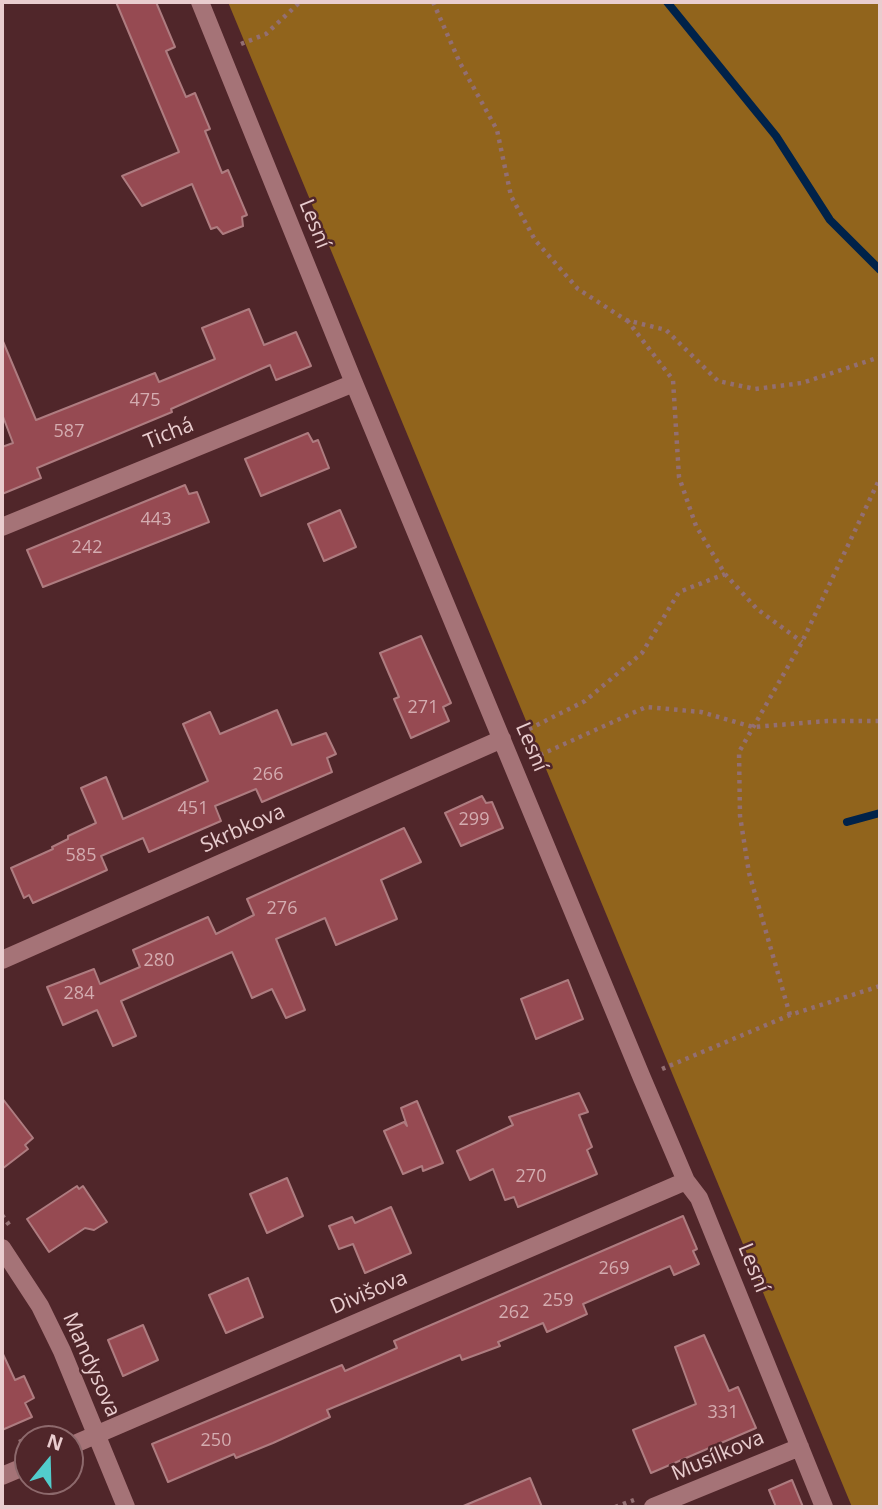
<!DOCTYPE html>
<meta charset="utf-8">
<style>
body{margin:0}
#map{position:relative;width:882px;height:1509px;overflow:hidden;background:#50262a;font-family:"Open Sans",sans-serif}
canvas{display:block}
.frame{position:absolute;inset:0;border:4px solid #e9cdcf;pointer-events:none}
.north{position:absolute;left:14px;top:1425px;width:70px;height:70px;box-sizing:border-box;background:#50262a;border:2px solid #8d696c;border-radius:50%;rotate:19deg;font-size:19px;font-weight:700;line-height:28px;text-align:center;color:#e9cdcf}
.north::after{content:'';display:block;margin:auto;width:24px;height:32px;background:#52cdcc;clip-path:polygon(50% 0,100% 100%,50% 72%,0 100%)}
</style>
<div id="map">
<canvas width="882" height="1509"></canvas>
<div class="frame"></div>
<div class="north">N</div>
</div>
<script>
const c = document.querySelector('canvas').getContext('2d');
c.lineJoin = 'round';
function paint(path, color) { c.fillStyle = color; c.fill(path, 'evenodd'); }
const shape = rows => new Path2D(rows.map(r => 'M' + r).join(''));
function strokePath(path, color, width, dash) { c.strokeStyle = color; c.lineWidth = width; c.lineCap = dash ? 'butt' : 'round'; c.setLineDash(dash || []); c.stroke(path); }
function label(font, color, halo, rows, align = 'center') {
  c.font = font + ' "Open Sans",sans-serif'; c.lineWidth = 5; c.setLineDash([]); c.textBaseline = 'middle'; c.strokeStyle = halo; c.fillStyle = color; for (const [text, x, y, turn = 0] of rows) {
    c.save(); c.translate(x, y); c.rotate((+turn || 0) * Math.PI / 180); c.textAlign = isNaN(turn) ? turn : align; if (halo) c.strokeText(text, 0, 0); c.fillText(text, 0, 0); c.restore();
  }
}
paint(shape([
 [228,2,880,2,880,1507,852,1507]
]), '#91641c');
strokePath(shape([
 [667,2,776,136,830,220,880,270],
 [847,822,880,813]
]), '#002249', 8);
const building = shape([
 [116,2,156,2,175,47,166,51,186,97,195,93,210,129,205,131,222,173,228,170,247,215,242,217,243,226,223,234,217,227,211,229,192,184,142,206,122,176,179,152,116,2],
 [249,309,264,345,296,332,311,366,276,380,270,365,171,409,172,412,37,468,41,478,2,494,2,447,13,443,2,414,2,339,36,420,155,373,159,382,215,359,202,328,249,309],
 [308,433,313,442,318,440,329,468,261,496,245,459,308,433],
 [185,485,189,494,197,492,209,522,43,587,27,550,185,485],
 [340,510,356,547,324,561,308,524,340,510],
 [421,636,451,703,443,707,449,721,411,738,394,699,399,697,380,653,421,636],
 [277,710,292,745,326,733,336,754,327,758,332,772,262,802,256,789,215,806,221,821,149,852,143,838,101,856,107,870,33,903,29,895,24,898,11,868,53,849,52,847,68,839,68,836,96,823,81,788,106,777,123,819,208,781,183,724,210,712,220,734,277,710],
 [482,796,486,803,492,802,503,828,461,846,445,813,482,796],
 [404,828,421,862,381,880,397,919,336,945,325,918,276,939,305,1010,286,1018,272,989,252,998,232,952,121,1001,136,1036,113,1046,97,1010,63,1025,47,987,94,969,100,984,140,967,133,950,208,917,216,934,254,915,247,899,404,828],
 [568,980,583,1019,536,1039,521,999,568,980],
 [579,1093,588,1112,579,1115,592,1147,587,1150,597,1174,518,1207,514,1197,505,1200,493,1169,470,1180,457,1151,513,1125,509,1117,579,1093],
 [2,1098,33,1138,25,1145,28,1149,2,1169,2,1098],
 [417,1101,443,1163,423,1171,422,1166,403,1174,384,1131,404,1122,407,1126,401,1108,417,1101],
 [287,1178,303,1216,267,1233,250,1194,287,1178],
 [77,1186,79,1189,83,1186,107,1222,94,1230,85,1228,49,1252,27,1219,77,1186],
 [391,1207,411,1253,365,1273,353,1244,339,1249,329,1226,352,1217,355,1223,391,1207],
 [683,1216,697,1249,693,1251,699,1264,674,1275,670,1266,583,1304,587,1314,547,1332,543,1323,498,1342,500,1346,462,1360,460,1355,327,1410,330,1417,273,1443,236,1458,234,1454,168,1482,152,1444,342,1365,345,1371,397,1348,394,1341,683,1216],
 [248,1278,263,1317,226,1333,209,1295,248,1278],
 [143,1325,158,1360,123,1376,108,1340,143,1325],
 [704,1335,729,1391,738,1387,756,1428,651,1473,633,1430,696,1404,675,1347,704,1335],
 [2,1352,15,1380,24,1376,34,1398,25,1403,32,1417,2,1430,2,1352],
 [530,1478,542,1507,461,1507,530,1478],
 [792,1480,803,1507,776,1507,769,1490,792,1480]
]);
paint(building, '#964a52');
strokePath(building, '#ae7c80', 2);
strokePath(shape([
 [433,2,460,63,497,130,511,196,535,240,578,289,626,320,666,330,718,381,755,389,802,383,880,357],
 [241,44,266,34,300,2],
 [627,320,673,380,679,477,696,526,725,574,757,609,802,642],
 [529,729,585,701,642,653,679,592,725,574],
 [540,755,646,707,701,712,753,727,827,721,880,721],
 [790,1015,749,873,740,816,739,752,802,642,880,478],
 [662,1069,790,1015,880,986],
 [2,1215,10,1226],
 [19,1442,55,1427],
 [615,1507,634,1500]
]), '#936f72', 4.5, [3.5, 5]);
strokePath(shape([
 [200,2,354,383,642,1078,686,1181,699,1198,824,1507],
 [2,527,354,383],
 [2,960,502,739],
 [2,1248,40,1306,62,1351,126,1507],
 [70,1446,686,1181],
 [2,1476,28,1465],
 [653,1507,800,1447]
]), '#a57377', 18);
label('18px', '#d4acb0', null, [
 ["475",145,401],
 ["587",69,432],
 ["443",156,520],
 ["242",87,548],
 ["271",423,708],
 ["266",268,775],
 ["451",193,809],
 ["299",474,820],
 ["585",81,856],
 ["276",282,909],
 ["280",159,961],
 ["284",79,994],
 ["270",531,1177],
 ["269",614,1269],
 ["259",558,1301],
 ["262",514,1313],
 ["331",723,1413],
 ["250",216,1441]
]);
label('21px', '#e9cdcf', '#50262a', [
 ["Lesní",314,224,68],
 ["Tichá",169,434,-22],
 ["Lesní",531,747,67],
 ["Skrbkova",243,829,-24],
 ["Lesní",753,1268,68],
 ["Divišova",369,1293,-23],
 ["Mandysova",91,1365,66],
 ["Musílkova",718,1456,-23]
]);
</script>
